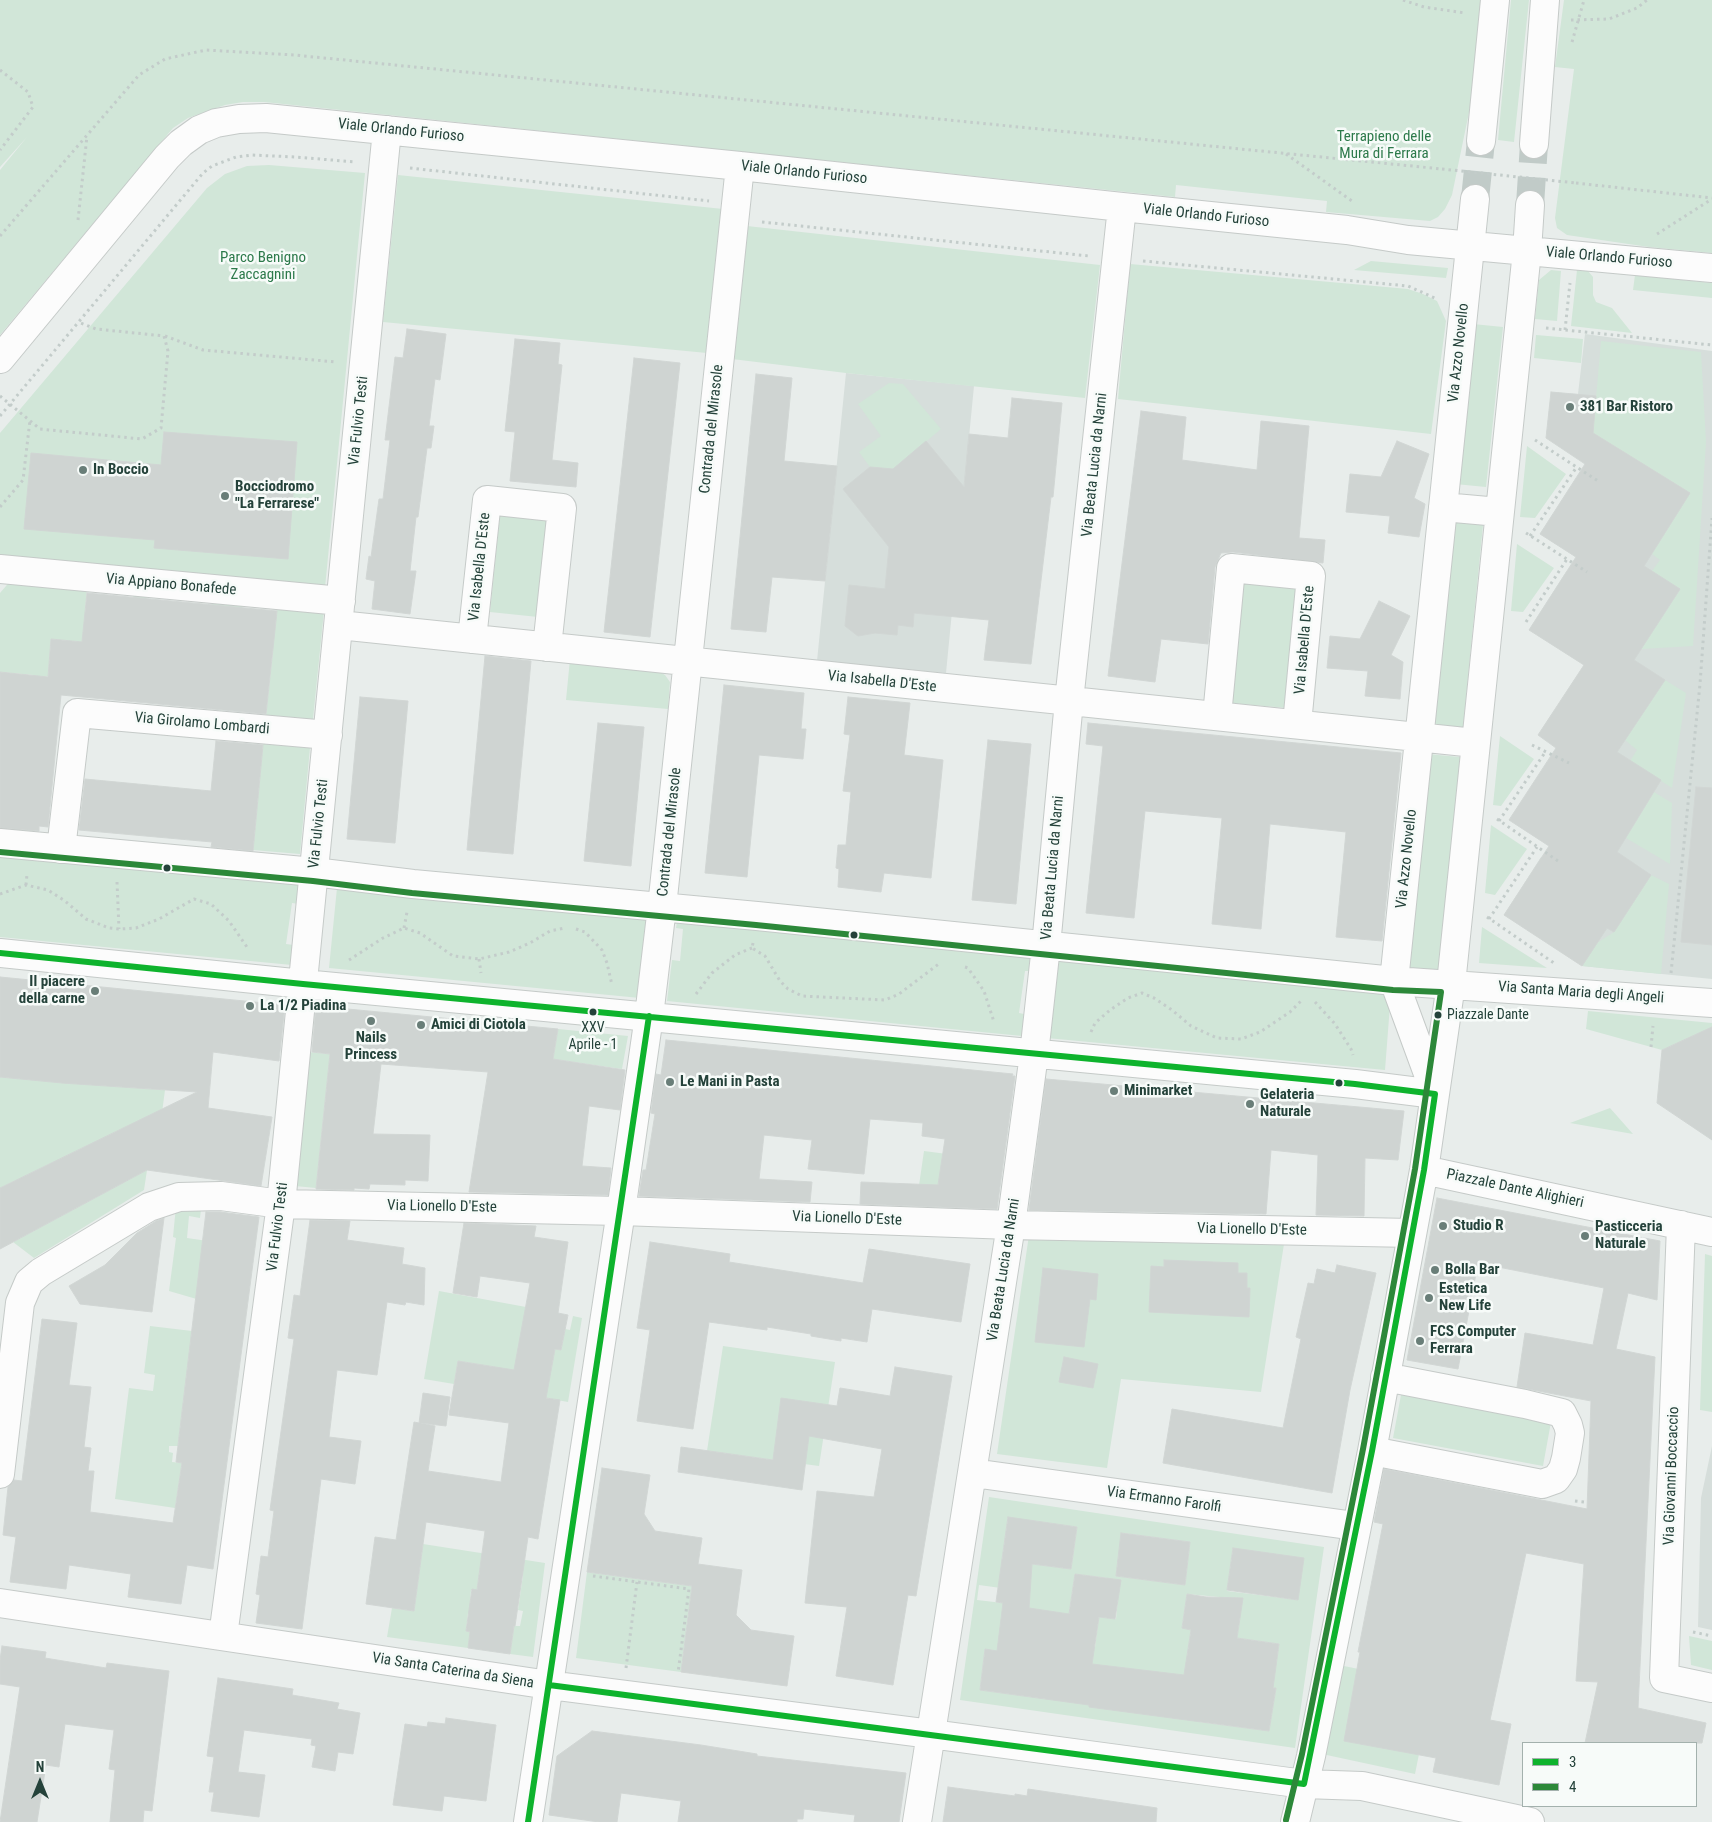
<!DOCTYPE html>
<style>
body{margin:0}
#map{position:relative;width:1712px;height:1822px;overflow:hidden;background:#e8edeb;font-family:"Roboto Condensed",sans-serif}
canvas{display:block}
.legend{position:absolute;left:1522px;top:1742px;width:175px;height:65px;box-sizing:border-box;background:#f7fbf9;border:1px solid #a3b1ad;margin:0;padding:6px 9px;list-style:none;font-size:15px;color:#24423a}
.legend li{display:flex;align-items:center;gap:10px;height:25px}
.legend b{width:25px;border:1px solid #a3b1ad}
.north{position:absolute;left:15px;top:1757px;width:50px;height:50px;-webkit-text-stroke:4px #f7fbf9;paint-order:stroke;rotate:0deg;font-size:14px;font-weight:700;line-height:20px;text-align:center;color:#24423a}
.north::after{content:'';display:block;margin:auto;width:18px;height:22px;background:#24423a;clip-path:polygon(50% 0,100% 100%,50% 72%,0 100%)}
</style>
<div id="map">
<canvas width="1712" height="1822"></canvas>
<ul class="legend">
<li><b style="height:6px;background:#0eb32d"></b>3</li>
<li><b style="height:6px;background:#2c8839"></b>4</li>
</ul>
<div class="north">N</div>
</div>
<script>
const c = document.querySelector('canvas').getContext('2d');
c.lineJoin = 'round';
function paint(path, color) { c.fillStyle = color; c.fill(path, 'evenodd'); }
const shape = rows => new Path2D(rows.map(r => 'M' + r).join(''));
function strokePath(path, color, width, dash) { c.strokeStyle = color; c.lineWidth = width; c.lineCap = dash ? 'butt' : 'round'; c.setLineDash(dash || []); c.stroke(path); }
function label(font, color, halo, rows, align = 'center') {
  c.font = font + ' "Roboto Condensed",sans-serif'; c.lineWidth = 5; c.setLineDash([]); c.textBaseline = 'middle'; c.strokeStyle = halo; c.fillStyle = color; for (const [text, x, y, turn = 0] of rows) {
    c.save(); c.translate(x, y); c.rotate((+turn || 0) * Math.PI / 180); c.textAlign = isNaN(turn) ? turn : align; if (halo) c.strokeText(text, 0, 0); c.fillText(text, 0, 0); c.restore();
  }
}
paint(shape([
 [1585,334,1712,351,1712,979,1582,966,1504,915,1541,857,1557,867,1564,856,1509,820,1548,761,1566,772,1574,759,1538,735,1584,665,1529,630,1566,572,1594,569,1540,534,1576,478,1604,476,1546,438,1551,392,1578,394],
 [846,373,974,386,946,673,817,661],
 [1712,1446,1712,1630,1698,1627,1701,1498]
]), '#d6dedb');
paint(shape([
 [0,0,1483,0,1475,83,1452,195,1445,209,1438,217,1430,221,1326,212,1327,201,1176,185,1175,197,264,102,243,102,225,105,188,118,173,128,0,335,0,170,27,137,0,167],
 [1511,0,1529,0,1514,142,1498,140],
 [1564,0,1712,0,1712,253,1649,247,1567,235,1557,228,1555,218,1574,69,1555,67],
 [269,165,365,173,325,588,0,555,0,433,207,188,225,174,247,166],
 [398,175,723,209,707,353,383,322],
 [747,226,1100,265,1085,398,846,373,732,359],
 [1371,261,1448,268,1446,278,1354,270],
 [1130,264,1408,289,1423,294,1437,301,1446,321,1431,434,1118,399],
 [1551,270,1561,271,1557,321,1535,319,1539,280],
 [1577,270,1588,271,1593,277,1593,295,1596,302,1612,308,1632,333,1571,326],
 [1635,275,1712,283,1712,298,1633,290],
 [1473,324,1503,327,1486,487,1455,484],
 [1536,335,1583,339,1581,363,1534,358],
 [1601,341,1701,352,1706,442,1693,646,1641,649,1680,590,1652,571,1660,560,1652,554,1690,493,1593,433],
 [889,383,903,384,941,429,886,475,880,468,870,467,859,452,881,436,858,404],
 [1527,446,1566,474,1535,518,1520,517],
 [500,514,548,519,538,617,490,612],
 [1451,521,1483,525,1463,728,1431,725],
 [1517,544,1554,568,1523,612,1511,611],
 [12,579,87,587,85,613,130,618,134,592,147,593,144,619,209,624,212,600,243,602,241,623,275,627,277,606,324,611,313,719,266,715,273,651,155,651,51,639,48,676,32,680,33,675,0,672,0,593],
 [1243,582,1299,587,1287,708,1231,703],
 [570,659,652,667,665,675,670,682,668,709,566,700],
 [1665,680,1686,693,1672,788,1630,761,1637,750,1625,740],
 [1500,736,1534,759,1501,806,1493,805],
 [263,744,310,748,300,854,253,850],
 [1427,754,1460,757,1439,973,1406,969],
 [1654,792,1672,803,1670,864,1626,838],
 [1491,825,1527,849,1495,895,1485,893],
 [0,856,301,884,299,904,292,903,286,944,294,945,292,965,0,937],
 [1651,875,1669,884,1661,974,1582,966,1597,943,1614,932],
 [337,888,648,919,640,998,329,968],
 [677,922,1031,956,1030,971,1025,971,1019,1013,1024,1014,1022,1036,667,1001,672,960,680,961,683,929,676,928],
 [1482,927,1547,968,1479,963],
 [1056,959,1391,992,1385,1070,1047,1038],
 [1588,1011,1712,1023,1712,1028,1662,1050,1586,1029],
 [558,1029,628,1036,622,1069,553,1059],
 [308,1052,330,1054,316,1188,295,1186],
 [0,1077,165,1090,160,1128,130,1125,0,1188],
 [1610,1108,1633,1134,1570,1123],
 [924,1151,947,1154,939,1180,935,1207,916,1206],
 [147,1170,144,1190,34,1258,13,1242],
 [202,1201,200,1218,189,1216,187,1238,208,1241,200,1300,169,1291,176,1238,173,1237,176,1206],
 [1029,1235,1284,1244,1261,1392,1121,1379,1107,1468,997,1454],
 [1705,1254,1712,1256,1712,1412,1700,1410],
 [439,1291,526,1307,551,1369,555,1349,561,1350,565,1329,570,1330,573,1316,582,1318,568,1402,491,1388,494,1367,458,1361,454,1384,424,1379],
 [150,1326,192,1331,178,1446,169,1446,169,1452,173,1453,172,1462,182,1463,175,1508,115,1499,129,1388,153,1391,155,1375,144,1373],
 [723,1346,835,1362,819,1466,707,1451],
 [1401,1395,1551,1422,1543,1466,1393,1438],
 [989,1497,1324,1547,1295,1748,960,1700],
 [1008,1518,1077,1527,1071,1569,1002,1560],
 [1122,1533,1190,1542,1185,1585,1116,1576],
 [1233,1549,1298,1600,1227,1591],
 [1075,1574,1107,1578,1104,1597,1118,1599,1116,1619,1099,1617,1095,1647,1077,1644,1069,1613],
 [979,1585,1030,1592,1003,1603,977,1600],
 [1187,1594,1219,1597,1240,1618,1237,1638,1279,1644,1276,1663,1208,1660,1187,1656,1191,1630,1182,1627],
 [985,1649,1048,1699,980,1690],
 [1276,1688,1269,1731,1200,1722],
 [423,1544,545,1563,533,1657,510,1654,514,1626,520,1626,523,1611,518,1610,523,1575,480,1569,477,1590,471,1590,470,1604,475,1605,473,1613,468,1613,466,1631,470,1632,468,1648,387,1637,392,1608,414,1611],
 [587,1572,692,1586,681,1672,576,1658],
 [1689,1636,1712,1641,1712,1670,1691,1665],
 [1339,1665,1433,1684,1415,1774,1322,1754]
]), '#d1e6d8');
const building = shape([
 [407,329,446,334,440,380,435,379,429,426,434,426,431,448,427,448,418,517,416,517,410,571,416,571,410,614,372,609,375,581,366,579,369,556,371,557,379,499,383,499,390,440,385,440,395,357,403,358,407,329],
 [515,339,560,343,558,364,562,365,552,460,578,463,576,487,510,481,515,432,505,431,515,339],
 [634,358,680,363,650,637,604,632,634,358],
 [756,374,792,378,784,461,837,466,825,581,772,577,766,632,731,629,756,374],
 [1551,392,1596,396,1593,433,1690,493,1644,566,1680,589,1634,660,1665,680,1617,752,1661,780,1617,852,1651,875,1614,932,1607,928,1582,966,1504,915,1549,846,1509,820,1556,748,1538,735,1584,665,1529,630,1576,557,1540,534,1585,464,1546,438,1551,392],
 [1012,398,1062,403,1053,497,1051,497,1031,664,984,660,989,620,914,613,913,627,898,625,897,635,875,633,858,636,845,626,849,585,885,589,889,547,843,489,870,467,893,469,926,441,964,487,969,434,1008,438,1012,398],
 [1141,411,1186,417,1182,460,1257,470,1261,421,1309,426,1299,538,1325,540,1323,563,1233,552,1221,553,1215,567,1208,644,1161,639,1155,682,1108,676,1141,411],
 [164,432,297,442,288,559,154,548,155,540,24,529,31,453,161,465,164,432],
 [1397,441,1429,454,1414,498,1425,504,1419,537,1388,533,1390,516,1346,512,1350,474,1381,477,1397,441],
 [87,593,277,611,266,714,61,695,48,827,39,826,39,831,0,828,0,672,48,677,51,639,82,642,87,593],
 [1379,601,1410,616,1391,655,1403,662,1400,699,1365,696,1368,671,1327,668,1330,636,1360,639,1379,601],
 [485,656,531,661,513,854,467,850,485,656],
 [724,685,804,693,801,729,806,729,803,759,759,755,747,877,705,873,724,685],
 [360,697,408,701,395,843,347,839,360,697],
 [848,697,910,703,904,755,943,760,931,878,884,873,881,892,838,887,839,869,836,868,838,845,846,845,851,792,843,791,850,735,844,734,848,697],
 [598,723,644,727,631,866,584,861,598,723],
 [1088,723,1401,753,1382,941,1336,937,1346,832,1270,824,1261,929,1212,924,1222,818,1145,811,1134,918,1086,913,1103,746,1086,744,1088,723],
 [988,740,1031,744,1016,904,972,900,988,740],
 [216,741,263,745,253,851,211,847,212,842,79,830,85,779,211,791,216,741],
 [1696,787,1712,788,1712,945,1681,942,1696,787],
 [0,977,285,1005,279,1061,213,1052,208,1108,272,1117,261,1186,147,1170,0,1249,0,1188,197,1092,62,1083,0,1077,0,977],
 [316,1006,558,1029,553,1059,625,1070,620,1110,589,1106,582,1166,611,1168,608,1195,469,1192,488,1072,381,1064,373,1134,430,1135,428,1181,405,1180,405,1185,370,1184,369,1189,354,1188,354,1190,316,1189,330,1054,312,1052,316,1006],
 [1712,1027,1712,1140,1657,1103,1662,1050,1712,1027],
 [666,1040,1013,1074,1012,1076,1015,1076,997,1209,860,1204,861,1182,938,1185,945,1139,922,1136,923,1123,870,1119,864,1174,808,1169,812,1140,764,1135,759,1179,812,1182,810,1202,639,1196,643,1170,646,1170,655,1114,651,1113,656,1074,661,1075,666,1040],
 [1046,1079,1404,1111,1398,1160,1365,1158,1364,1216,1316,1215,1318,1155,1271,1150,1266,1214,1029,1210,1046,1079],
 [1437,1198,1660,1241,1657,1300,1628,1293,1616,1349,1655,1357,1638,1708,1706,1723,1702,1743,1585,1743,1598,1682,1576,1681,1584,1564,1526,1553,1490,1720,1511,1724,1499,1785,1433,1772,1436,1758,1344,1741,1360,1652,1358,1652,1383,1524,1374,1522,1384,1469,1587,1509,1591,1401,1517,1387,1525,1333,1593,1345,1604,1288,1478,1263,1458,1369,1407,1360,1437,1198],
 [206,1212,220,1212,259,1217,213,1569,187,1565,181,1604,128,1597,131,1574,69,1565,66,1589,10,1582,16,1537,3,1535,8,1487,14,1480,22,1481,42,1319,77,1323,69,1385,91,1387,84,1447,91,1448,88,1471,94,1471,90,1512,173,1523,182,1463,176,1462,206,1212],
 [164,1218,152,1312,80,1304,69,1286,105,1265,137,1233,156,1221,164,1218],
 [310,1220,350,1221,347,1240,404,1248,402,1264,425,1268,424,1305,406,1302,405,1305,387,1302,377,1375,337,1370,329,1437,361,1441,355,1484,321,1479,302,1629,256,1623,260,1595,256,1594,261,1556,268,1557,274,1511,270,1510,294,1339,288,1338,294,1295,300,1296,310,1220],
 [464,1223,536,1226,534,1237,568,1242,558,1313,568,1315,561,1350,555,1349,546,1398,560,1400,538,1539,528,1537,515,1626,514,1626,510,1654,468,1648,470,1632,466,1631,472,1589,477,1590,485,1531,426,1522,414,1611,366,1604,375,1537,396,1540,414,1422,419,1423,423,1393,450,1397,446,1426,421,1423,435,1426,428,1471,501,1482,509,1423,449,1415,458,1361,514,1370,530,1283,480,1276,477,1297,453,1293,464,1223],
 [650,1242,730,1254,729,1262,863,1283,869,1249,970,1264,961,1322,872,1309,867,1342,841,1338,841,1341,811,1336,811,1334,767,1327,767,1330,709,1322,693,1429,637,1421,650,1330,637,1328,650,1242],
 [1164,1260,1238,1263,1238,1273,1247,1273,1247,1288,1250,1288,1249,1317,1149,1312,1151,1266,1164,1267,1164,1260],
 [1337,1265,1376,1273,1350,1390,1332,1493,1163,1463,1172,1409,1283,1428,1301,1339,1296,1337,1308,1283,1314,1284,1317,1269,1335,1273,1337,1265],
 [1043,1268,1098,1274,1096,1300,1090,1299,1084,1347,1035,1342,1043,1268],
 [1064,1357,1098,1364,1093,1388,1059,1382,1064,1357],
 [895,1367,952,1376,916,1596,908,1595,893,1685,836,1676,847,1607,805,1603,817,1491,874,1497,882,1449,809,1436,802,1490,678,1472,681,1447,773,1460,781,1398,837,1406,840,1388,890,1396,895,1367],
 [602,1468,650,1475,644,1514,655,1531,702,1538,698,1564,742,1570,736,1615,751,1630,794,1636,787,1686,681,1672,692,1586,587,1572,602,1468],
 [1008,1517,1077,1527,1071,1569,1032,1564,1029,1608,1069,1614,1075,1574,1121,1580,1115,1619,1099,1617,1092,1664,1184,1675,1191,1630,1182,1628,1187,1594,1206,1597,1243,1598,1237,1638,1279,1644,1273,1688,1276,1688,1269,1731,1089,1707,1089,1705,980,1690,985,1649,997,1651,1003,1603,996,1602,1008,1517],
 [1121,1533,1190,1542,1185,1585,1116,1576,1121,1533],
 [1233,1548,1304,1558,1298,1600,1227,1590,1233,1548],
 [2,1646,46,1652,45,1658,106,1668,107,1663,169,1671,152,1811,144,1810,143,1822,110,1822,115,1770,109,1769,114,1730,65,1724,59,1767,46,1765,37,1822,0,1822,20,1687,0,1684,0,1660,2,1646],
 [218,1678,293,1689,292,1695,339,1703,337,1709,360,1713,353,1754,338,1752,335,1771,312,1767,316,1746,311,1745,312,1739,244,1730,238,1772,265,1775,259,1817,211,1811,214,1792,209,1792,214,1757,207,1756,218,1678],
 [446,1718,496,1725,486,1801,444,1796,442,1811,393,1805,405,1724,427,1727,428,1722,445,1724,446,1718],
 [592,1731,701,1745,757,1754,757,1756,906,1773,899,1822,854,1822,855,1815,804,1809,803,1819,797,1819,797,1822,678,1822,681,1801,621,1793,617,1822,599,1822,549,1815,557,1756,592,1731],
 [948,1787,1015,1796,1015,1794,1027,1796,1028,1789,1157,1808,1156,1822,943,1822,948,1787]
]);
paint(building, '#cfd4d2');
strokePath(building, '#d1d6d4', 1);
strokePath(shape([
 [1475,199,1481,141],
 [1530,205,1534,144]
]), '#c1cbc8', 28, [28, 14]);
const minor = shape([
 [1481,141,1495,0],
 [1534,144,1545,0],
 [0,359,167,157,181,143,199,130,216,123,239,119,266,118,740,166,1122,207,1347,230,1408,240,1712,268],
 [1443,507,1499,512],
 [0,569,341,601],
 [339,625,1475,743],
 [472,639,487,500,562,508,547,647],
 [1217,716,1231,568,1311,576,1297,724],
 [0,843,314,872,413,884,757,916,1394,981,1712,1003],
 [61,849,77,713,328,735],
 [0,953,303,984,1355,1084,1435,1094],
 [1434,1090,1394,981,1475,199],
 [1424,1170,1712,1232],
 [1681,1225,1664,1678,1712,1688],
 [1372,1451,1542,1484,1556,1479,1563,1469,1566,1458,1570,1433,1568,1425,1562,1413,1525,1404,1385,1377],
 [973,1473,1355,1526],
 [0,1474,20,1303,29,1282,41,1272,149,1207,179,1197,221,1196,281,1204,621,1211,1011,1225,1412,1233],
 [0,1603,549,1685,931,1734,1304,1784,1362,1786,1530,1822],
 [223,1636,281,1204,387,130],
 [528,1822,621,1211,649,1016,662,907,740,166],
 [917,1822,1011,1225,1034,1054,1046,946,1069,701,1122,207],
 [1295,1822,1311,1756,1372,1451,1424,1170,1435,1094,1451,984,1527,251,1530,205]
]);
strokePath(minor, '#c5cac8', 30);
strokePath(shape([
 [1403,0,1424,7,1465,13],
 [1571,20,1609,19,1637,8,1647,0],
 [1572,42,1584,0],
 [0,70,28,92,33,107,0,150],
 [1286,154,1352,201],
 [410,168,709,201],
 [1576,183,1712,198],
 [78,220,87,136],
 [762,222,1089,256],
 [1657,234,1712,199],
 [0,236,139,75,165,59,206,50,294,55,1442,169],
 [1143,261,1408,286,1437,299],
 [1546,328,1712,345],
 [1565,330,1570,283],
 [165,336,203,350,336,362],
 [0,396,40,429,142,439,161,428,168,351,164,336,96,329,78,322],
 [0,416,203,173,212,166,236,157,252,155,295,157,356,162],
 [1535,440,1598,481],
 [0,507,23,480,30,420],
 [1526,533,1587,572],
 [1530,536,1576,468],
 [1526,622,1567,559],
 [1532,745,1569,763],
 [1497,819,1558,861],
 [1499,821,1546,751],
 [117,882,119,929],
 [26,885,27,874],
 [0,894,26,885,48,890,65,901,86,919,109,928,119,929,136,928,159,919,194,899,211,904,229,921,249,950],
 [1487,917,1554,963],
 [1489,919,1537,847],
 [404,928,407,912],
 [576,929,585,932,602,950,607,963,612,985],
 [753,943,752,948,765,956,780,981,788,989,802,996,885,1000,899,994,940,963],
 [479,959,481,973],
 [349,960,383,938,404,928,420,933,453,956,479,959,509,952,530,943,550,931,565,928],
 [965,967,968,968,984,991,994,1022],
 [1671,973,1700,684,1712,518],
 [696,994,712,973,735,955,752,948],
 [1315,1002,1335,1024,1351,1049,1353,1055],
 [1091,1032,1095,1023,1110,1010,1128,998,1142,993,1154,998,1172,1010,1191,1026,1217,1038,1241,1039,1260,1032,1290,1012,1302,1000],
 [1651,1047,1653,1026],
 [1575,1501,1584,1502],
 [593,1576,689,1589,678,1673],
 [1693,1632,1712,1636],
 [626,1668,637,1582]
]), '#c3ccca', 3, [2.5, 4]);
strokePath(minor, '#fcfcfc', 28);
strokePath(shape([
 [1442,169,1576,183]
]), '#c3ccca', 3, [2.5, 4]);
strokePath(shape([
 [0,953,303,984,1355,1084,1435,1094,1424,1170,1372,1451,1304,1784,549,1685],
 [528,1822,649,1016]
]), '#0eb32d', 6);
strokePath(shape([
 [0,852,313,881,412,893,756,925,1393,990,1441,992,1415,1169,1363,1449,1302,1754,1286,1820]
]), '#2c8839', 6);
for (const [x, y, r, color] of [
 [1570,407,5,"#697e78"],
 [83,470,5,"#697e78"],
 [225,496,5,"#697e78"],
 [167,868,4.5,"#24423a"],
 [854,935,4.5,"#24423a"],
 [95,991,5,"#697e78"],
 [250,1006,5,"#697e78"],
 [593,1012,4.5,"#24423a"],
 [1438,1015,4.5,"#24423a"],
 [371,1021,5,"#697e78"],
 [421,1025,5,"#697e78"],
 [670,1082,5,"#697e78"],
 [1339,1083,4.5,"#24423a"],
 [1114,1091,5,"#697e78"],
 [1250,1104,5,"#697e78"],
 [1443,1226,5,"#697e78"],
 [1585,1236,5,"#697e78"],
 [1435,1270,5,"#697e78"],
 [1429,1298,5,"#697e78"],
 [1420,1341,5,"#697e78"]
]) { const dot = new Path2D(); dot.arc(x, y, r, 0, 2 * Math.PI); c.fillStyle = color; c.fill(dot); strokePath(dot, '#f7fbf9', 2); }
label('14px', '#24423a', '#f7fbf9', [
 ["Piazzale Dante",1447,1015],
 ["XXV",593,1028,"center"],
 ["Aprile - 1",593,1045,"center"]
], 'left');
label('15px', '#24423a', '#f7fbf9', [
 ["Viale Orlando Furioso",401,131,6],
 ["Viale Orlando Furioso",804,173,6],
 ["Viale Orlando Furioso",1206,216,6],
 ["Viale Orlando Furioso",1609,258,5],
 ["Via Azzo Novello",1459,353,-84],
 ["Via Fulvio Testi",359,421,-84],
 ["Contrada del Mirasole",712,429,-84],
 ["Via Beata Lucia da Narni",1095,465,-84],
 ["Via Isabella D'Este",480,567,-84],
 ["Via Appiano Bonafede",171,585,5],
 ["Via Isabella D'Este",1305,640,-85],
 ["Via Isabella D'Este",882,682,6],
 ["Via Girolamo Lombardi",202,724,5],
 ["Via Fulvio Testi",319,824,-84],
 ["Contrada del Mirasole",670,832,-84],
 ["Via Azzo Novello",1407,859,-84],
 ["Via Beata Lucia da Narni",1053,868,-85],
 ["Via Santa Maria degli Angeli",1581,993,4],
 ["Piazzale Dante Alighieri",1515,1189,12],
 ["Via Lionello D'Este",442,1207,1],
 ["Via Lionello D'Este",847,1219,2],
 ["Via Fulvio Testi",278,1227,-83],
 ["Via Lionello D'Este",1252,1230,1],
 ["Via Beata Lucia da Narni",1004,1270,-81],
 ["Via Giovanni Boccaccio",1672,1476,-88],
 ["Via Ermanno Farolfi",1164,1500,8],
 ["Via Santa Caterina da Siena",453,1671,9]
]);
label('15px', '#2d7a4b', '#f7fbf9', [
 ["Terrapieno delle",1384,137],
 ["Mura di Ferrara",1384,154],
 ["Parco Benigno",263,258],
 ["Zaccagnini",263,275]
]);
label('bold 15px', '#24423a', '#f7fbf9', [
 ["381 Bar Ristoro",1580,407],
 ["In Boccio",93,470],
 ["Bocciodromo",235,487],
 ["\"La Ferrarese\"",235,504],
 ["Il piacere",85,982,"right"],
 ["della carne",85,999,"right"],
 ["La 1/2 Piadina",260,1006],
 ["Amici di Ciotola",431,1025],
 ["Nails",371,1038,"center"],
 ["Princess",371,1055,"center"],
 ["Le Mani in Pasta",680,1082],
 ["Minimarket",1124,1091],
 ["Gelateria",1260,1095],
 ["Naturale",1260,1112],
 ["Studio R",1453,1226],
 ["Pasticceria",1595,1227],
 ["Naturale",1595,1244],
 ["Bolla Bar",1445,1270],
 ["Estetica",1439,1289],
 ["New Life",1439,1306],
 ["FCS Computer",1430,1332],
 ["Ferrara",1430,1349]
], 'left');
</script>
